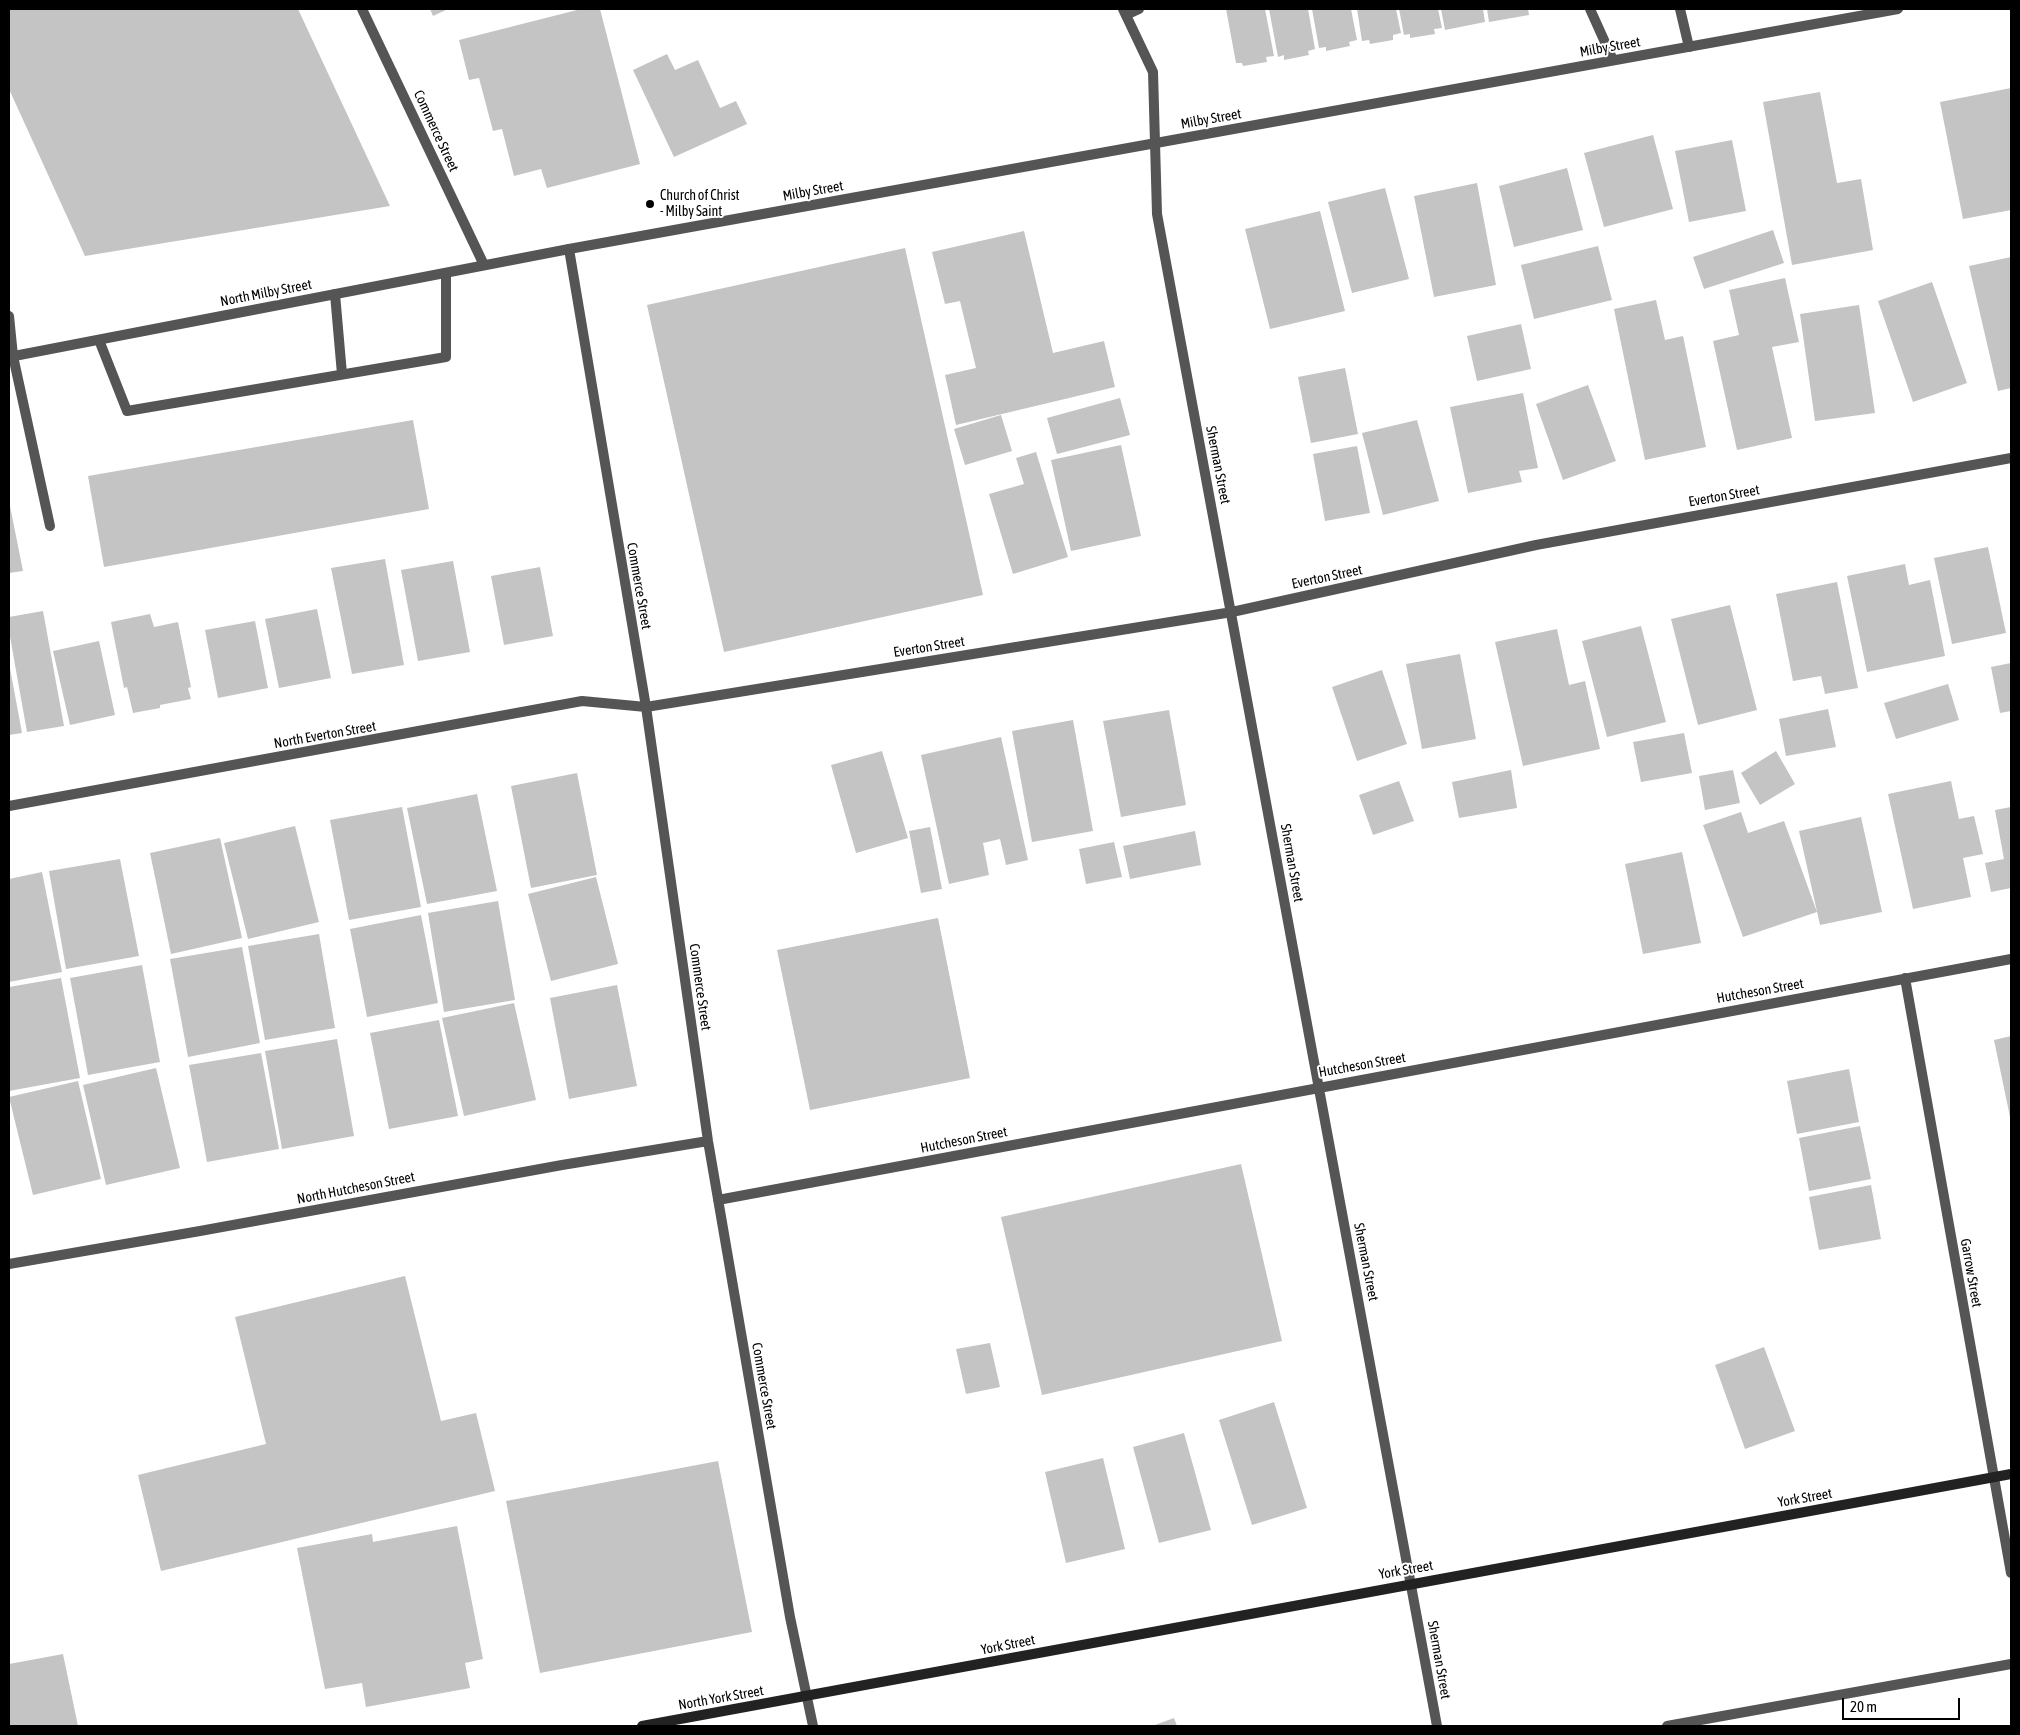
<!DOCTYPE html>
<style>
body{margin:0}
#map{position:relative;width:2020px;height:1735px;overflow:hidden;background:#fff;font-family:"Asap Condensed",sans-serif}
canvas{display:block}
.frame{position:absolute;inset:0;border:10px solid #000;pointer-events:none}
.scale{position:absolute;left:1842px;top:1698px;width:118px;height:22px;box-sizing:border-box;border:2px solid #000;border-top:0;padding-left:6px;font-size:15px;line-height:18px;white-space:nowrap;color:#000;-webkit-text-stroke:4px #fff;paint-order:stroke}
</style>
<div id="map">
<canvas width="2020" height="1735"></canvas>
<div class="frame"></div>
<div class="scale">20 m</div>
</div>
<script>
const c = document.querySelector('canvas').getContext('2d');
c.lineJoin = 'round';
function paint(path, color) { c.fillStyle = color; c.fill(path, 'evenodd'); }
const shape = rows => new Path2D(rows.map(r => 'M' + r).join(''));
function strokePath(path, color, width, dash) { c.strokeStyle = color; c.lineWidth = width; c.lineCap = dash ? 'butt' : 'round'; c.setLineDash(dash || []); c.stroke(path); }
function label(font, color, halo, rows, align = 'center') {
  c.font = font + ' "Asap Condensed",sans-serif'; c.lineWidth = 4; c.setLineDash([]); c.textBaseline = 'middle'; c.strokeStyle = halo; c.fillStyle = color; for (const [text, x, y, turn = 0] of rows) {
    c.save(); c.translate(x, y); c.rotate((+turn || 0) * Math.PI / 180); c.textAlign = isNaN(turn) ? turn : align; if (halo) c.strokeText(text, 0, 0); c.fillText(text, 0, 0); c.restore();
  }
}
paint(shape([
 [9,9,298,9,390,206,85,256,9,89],
 [430,9,448,9,433,16],
 [581,9,600,9,640,164,547,188,541,169,514,176,502,129,493,131,479,78,469,80,459,40],
 [1226,9,1265,9,1274,56,1266,57,1267,62,1243,66,1242,63,1236,63],
 [1269,9,1308,9,1315,49,1308,51,1309,55,1284,60,1284,55,1278,57],
 [1312,9,1351,9,1357,40,1349,42,1350,46,1326,51,1326,47,1319,48],
 [1357,9,1396,9,1401,33,1393,35,1393,40,1370,44,1369,40,1362,41],
 [1399,9,1438,9,1442,28,1434,29,1435,34,1410,38,1410,34,1404,35],
 [1441,9,1483,9,1485,22,1445,30],
 [1487,9,1528,9,1529,15,1489,22],
 [667,54,675,70,698,60,720,108,736,101,747,124,674,157,633,70],
 [2011,88,2011,210,1963,219,1940,102],
 [1820,92,1837,183,1861,179,1873,250,1792,265,1763,102],
 [1653,135,1673,209,1604,227,1584,153],
 [1732,140,1746,211,1689,222,1675,151],
 [1567,168,1583,230,1514,247,1499,186],
 [1477,183,1496,285,1434,297,1414,196],
 [1385,188,1409,279,1352,293,1328,202],
 [1320,211,1345,311,1270,329,1245,229],
 [1773,230,1784,263,1704,289,1693,257],
 [1024,231,1053,353,1104,341,1115,387,956,425,945,375,976,368,960,301,945,304,932,252],
 [1598,246,1612,300,1534,319,1521,265],
 [905,248,983,595,724,652,647,305],
 [2011,257,2011,388,1998,391,1969,266],
 [1785,278,1799,342,1772,347,1792,438,1737,450,1713,341,1739,335,1729,290],
 [1932,282,1967,383,1913,402,1878,301],
 [1656,300,1665,340,1683,336,1706,447,1645,460,1614,309],
 [1859,305,1875,413,1815,421,1800,314],
 [1521,324,1531,369,1477,381,1467,336],
 [1345,368,1358,434,1311,443,1298,377],
 [1588,385,1616,461,1563,480,1536,404],
 [1523,393,1538,468,1519,471,1522,482,1468,493,1450,407],
 [1120,398,1130,435,1057,454,1047,418],
 [1001,415,1012,451,965,465,954,429],
 [413,420,429,509,104,567,88,476],
 [1417,420,1439,501,1383,515,1362,433],
 [1121,445,1141,536,1071,551,1051,460],
 [1357,446,1370,513,1325,521,1313,454],
 [1036,452,1068,557,1013,574,989,494,1024,484,1016,458],
 [9,501,23,571,9,573],
 [1988,547,2006,633,1952,644,1934,558],
 [385,559,404,665,352,674,331,568],
 [453,561,470,652,418,661,401,570],
 [1905,564,1909,585,1930,580,1945,656,1867,672,1847,576],
 [540,567,553,636,504,645,491,576],
 [1837,582,1858,688,1825,694,1821,676,1793,681,1776,594],
 [1730,605,1757,710,1698,725,1671,619],
 [317,609,331,678,279,688,265,619],
 [43,611,64,726,27,732,9,631,9,617],
 [150,614,154,627,178,622,191,687,188,688,191,699,160,705,160,708,133,713,127,687,124,688,111,622],
 [255,621,268,688,218,698,205,630],
 [1641,626,1666,722,1607,737,1582,641],
 [1557,629,1569,685,1585,681,1600,749,1523,766,1495,642],
 [99,641,115,715,70,725,53,651],
 [1460,654,1476,739,1422,749,1406,664],
 [9,663,22,733,9,735],
 [2011,663,2011,711,2000,713,1991,667],
 [1382,670,1407,744,1357,761,1332,687],
 [1948,684,1959,720,1896,739,1884,703],
 [1828,709,1836,747,1786,756,1779,719],
 [1169,710,1186,805,1121,817,1103,721],
 [1073,720,1093,831,1032,842,1012,731],
 [1684,733,1692,773,1641,782,1633,742],
 [1001,737,1028,860,1006,865,1000,839,983,843,989,875,949,884,921,755],
 [882,751,908,838,856,853,831,765],
 [1776,751,1795,784,1760,805,1741,773],
 [1511,770,1517,808,1459,818,1452,782],
 [1733,770,1740,803,1705,810,1699,776],
 [577,773,597,875,531,888,511,786],
 [1399,781,1414,821,1373,835,1359,795],
 [1951,781,1959,819,1974,816,1983,854,1963,858,1971,897,1913,909,1888,794],
 [477,794,497,891,427,904,407,808],
 [402,807,421,907,349,920,330,820],
 [2011,807,2011,888,1991,892,1985,863,2004,859,1995,810],
 [1741,812,1748,833,1784,821,1817,912,1743,937,1703,825],
 [1861,817,1882,912,1820,925,1799,831],
 [295,826,319,922,248,939,224,843],
 [930,827,942,889,921,893,909,831],
 [1195,831,1201,865,1130,879,1123,846],
 [220,838,242,938,171,954,150,853],
 [1114,842,1122,877,1086,884,1079,849],
 [1682,852,1701,943,1643,954,1625,864],
 [120,859,139,956,66,969,49,871],
 [42,872,62,972,9,982,9,879],
 [596,877,618,964,551,981,528,894],
 [498,901,515,1000,444,1012,428,913],
 [421,915,438,1003,367,1017,350,929],
 [938,918,970,1078,810,1110,777,950],
 [319,934,335,1028,265,1040,248,946],
 [242,947,260,1043,188,1057,170,959],
 [142,965,160,1062,88,1075,70,978],
 [61,978,80,1078,9,1091,9,987],
 [617,985,637,1086,569,1099,550,998],
 [514,1003,536,1100,464,1116,442,1018],
 [439,1020,458,1116,389,1129,370,1033],
 [2011,1036,2011,1117,2010,1117,1994,1040],
 [337,1039,354,1136,282,1149,265,1051],
 [261,1053,279,1149,207,1162,189,1065],
 [156,1068,180,1168,106,1185,83,1085],
 [1849,1069,1859,1122,1797,1134,1787,1081],
 [78,1081,101,1179,33,1195,9,1097],
 [1860,1126,1871,1179,1809,1191,1799,1138],
 [1241,1164,1282,1341,1042,1395,1001,1217],
 [1871,1185,1881,1239,1819,1250,1809,1197],
 [405,1276,441,1421,476,1413,495,1491,161,1571,138,1475,266,1444,235,1317],
 [990,1343,1000,1387,966,1394,956,1349],
 [1764,1347,1795,1431,1745,1449,1715,1365],
 [1274,1402,1307,1508,1252,1525,1219,1420],
 [1184,1433,1211,1530,1159,1543,1133,1447],
 [1103,1458,1125,1549,1066,1563,1045,1472],
 [718,1461,752,1632,540,1673,506,1501],
 [457,1526,483,1659,465,1663,470,1688,366,1707,362,1683,325,1689,297,1548,372,1534,373,1542],
 [63,1654,78,1726,10,1726,9,1664],
 [1174,1718,1177,1726,1152,1726]
]), '#c4c4c4');
strokePath(shape([
 [1680,9,1689,47],
 [1126,15,1139,9],
 [335,294,342,374],
 [9,316,13,356,50,526],
 [99,340,127,411,446,357,446,273],
 [1667,1726,2011,1664]
]), '#555', 10);
strokePath(shape([
 [362,9,484,265],
 [1123,9,1153,72,1157,214,1437,1726],
 [1590,9,1613,60],
 [569,249,646,707,708,1141,790,1617,813,1726],
 [9,806,582,701,646,707,1232,612,1536,545,2011,458],
 [1905,978,2011,1573],
 [718,1200,2011,959],
 [9,1264,200,1231,562,1165,708,1141]
]), '#555', 10);
strokePath(shape([
 [9,357,569,249,1898,9]
]), '#555', 10);
strokePath(shape([
 [642,1726,2011,1474]
]), '#222', 10);
for (const [x, y, r, color] of [
 [650,204,5,"#000"]
]) { const dot = new Path2D(); dot.arc(x, y, r, 0, 2 * Math.PI); c.fillStyle = color; c.fill(dot); strokePath(dot, '#fff', 2); }
label('14px', '#000', '#fff', [
 ["Milby Street",1610,47,-10],
 ["Milby Street",1211,119,-10],
 ["Commerce Street",436,131,65],
 ["Milby Street",813,191,-10],
 ["North Milby Street",266,293,-11],
 ["Sherman Street",1218,465,79],
 ["Everton Street",1724,496,-10],
 ["Everton Street",1327,577,-12],
 ["Commerce Street",639,586,80],
 ["Everton Street",929,647,-9],
 ["North Everton Street",325,735,-10],
 ["Sherman Street",1292,863,80],
 ["Commerce Street",700,987,82],
 ["Hutcheson Street",1760,991,-10],
 ["Hutcheson Street",1362,1065,-10],
 ["Hutcheson Street",964,1140,-11],
 ["North Hutcheson Street",356,1188,-11],
 ["Sherman Street",1366,1262,79],
 ["Garrow Street",1971,1273,80],
 ["Commerce Street",764,1386,80],
 ["York Street",1805,1498,-10],
 ["York Street",1406,1570,-10],
 ["York Street",1008,1645,-11],
 ["Sherman Street",1439,1660,80],
 ["North York Street",721,1698,-10]
]);
label('14px', '#000', '#fff', [
 ["Church of Christ",660,196],
 ["- Milby Saint",660,212]
], 'left');
</script>
